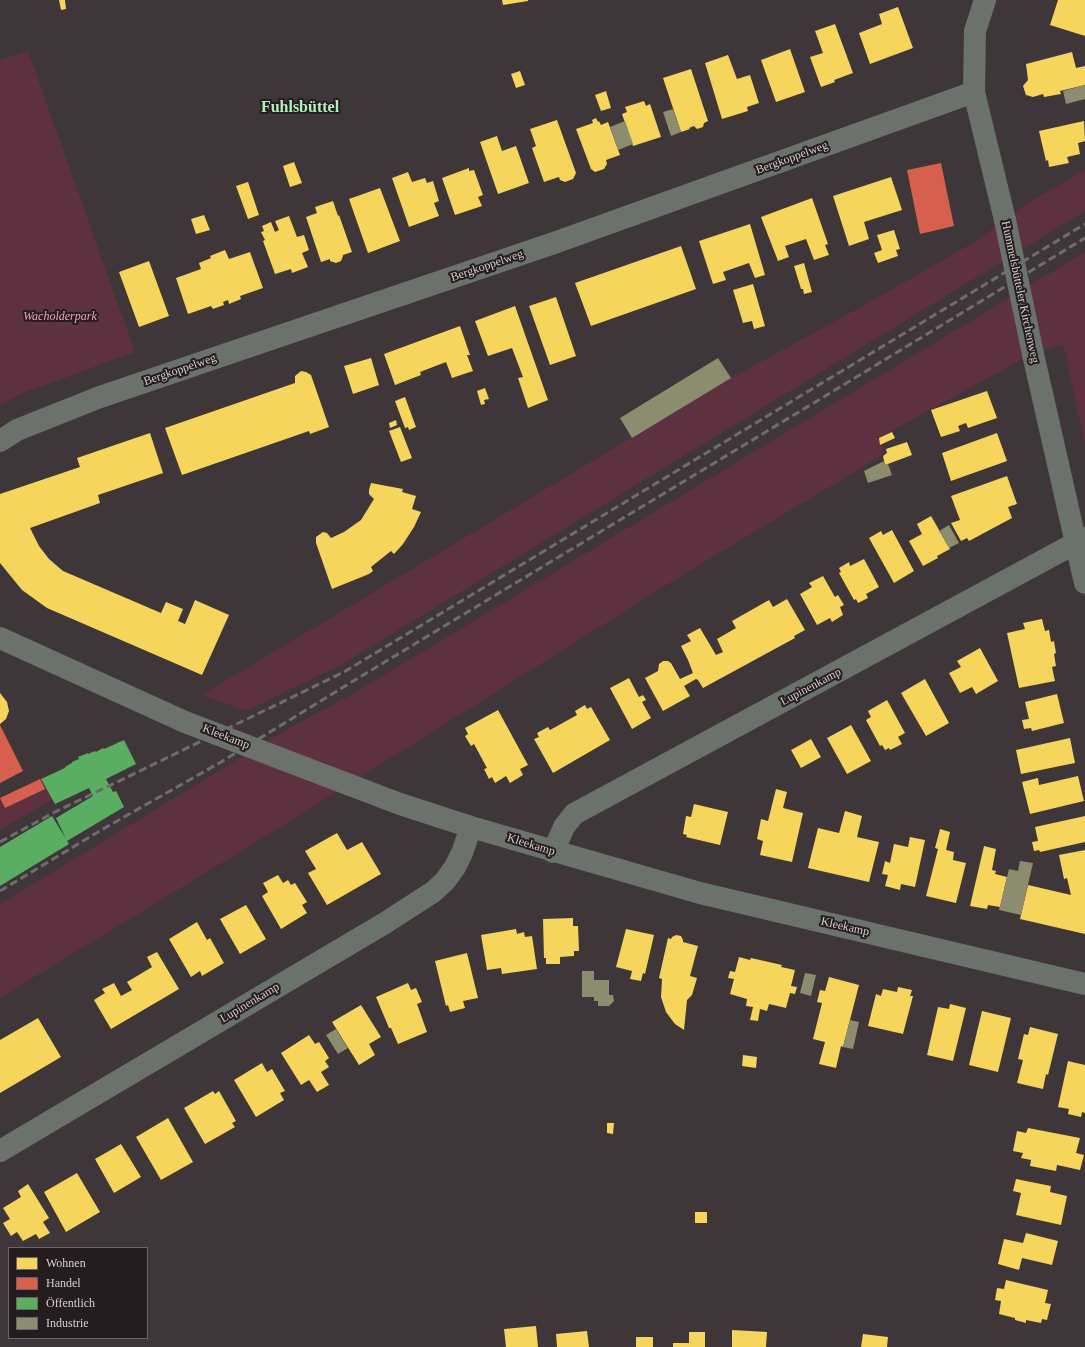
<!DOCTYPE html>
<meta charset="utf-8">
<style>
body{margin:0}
#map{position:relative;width:1085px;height:1347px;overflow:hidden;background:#3e3638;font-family:"Times New Roman",serif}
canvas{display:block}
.legend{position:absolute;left:8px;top:1247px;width:140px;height:92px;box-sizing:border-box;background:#241c1e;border:1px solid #6c6466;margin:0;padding:5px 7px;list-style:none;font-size:12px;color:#d9cfd1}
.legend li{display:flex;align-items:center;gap:8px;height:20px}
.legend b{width:20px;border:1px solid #6c6466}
</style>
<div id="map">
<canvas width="1085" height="1347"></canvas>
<ul class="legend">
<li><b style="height:11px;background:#f6d55c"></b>Wohnen</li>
<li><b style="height:11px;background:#d6604d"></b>Handel</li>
<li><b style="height:11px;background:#5aae61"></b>Öffentlich</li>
<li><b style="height:11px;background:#8c8c6e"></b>Industrie</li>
</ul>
</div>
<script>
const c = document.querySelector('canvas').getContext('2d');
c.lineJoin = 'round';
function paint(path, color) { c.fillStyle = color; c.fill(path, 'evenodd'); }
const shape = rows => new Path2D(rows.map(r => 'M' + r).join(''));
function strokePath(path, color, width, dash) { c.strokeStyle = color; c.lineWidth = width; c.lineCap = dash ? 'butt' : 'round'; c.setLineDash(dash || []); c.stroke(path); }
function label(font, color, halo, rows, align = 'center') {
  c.font = font + ' "Times New Roman",serif'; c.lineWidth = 4; c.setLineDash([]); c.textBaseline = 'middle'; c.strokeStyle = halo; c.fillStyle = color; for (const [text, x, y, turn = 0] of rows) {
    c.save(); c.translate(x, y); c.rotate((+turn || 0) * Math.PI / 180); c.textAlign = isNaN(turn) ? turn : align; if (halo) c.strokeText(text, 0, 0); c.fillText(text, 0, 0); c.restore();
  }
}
paint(shape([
 [28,51,135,352,23,393,0,405,0,60],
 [1085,170,1085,211,341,665,246,711,202,695,731,378,870,302,976,241,1031,201],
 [1085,252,1085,444,1063,344,1032,354,879,438,883,455,681,576,271,833,0,998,0,904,288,729,356,692],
 [41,779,53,799,0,830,0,798]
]), '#5e3140');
paint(shape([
 [59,0,65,0,66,9,61,10],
 [502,0,528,0,528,1,503,5],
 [1058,0,1085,0,1085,36,1050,25],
 [898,7,913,48,870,64,859,33,882,24,879,14],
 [835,24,853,73,834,80,835,82,821,87,810,57,823,53,815,31],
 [790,49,805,92,776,102,761,60],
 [1072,52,1076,68,1085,66,1085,85,1060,91,1061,94,1044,97,1043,94,1033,97,1026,95,1023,86,1028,80,1026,64],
 [728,55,737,79,750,75,759,103,747,107,748,111,722,119,705,63],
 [691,69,708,121,704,123,703,127,697,129,694,126,689,128,690,129,681,132,663,78],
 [520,71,525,85,516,88,511,74],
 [606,91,611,108,601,111,595,95],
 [644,101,646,106,650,104,661,137,633,146,622,114,627,112,625,107],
 [596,118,598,122,599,121,601,125,608,122,620,155,606,160,607,164,604,169,595,172,591,169,576,129,593,123,592,120],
 [557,120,576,173,573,179,565,182,560,180,559,177,544,182,532,148,536,146,530,129],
 [1084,121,1085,141,1078,143,1080,154,1067,157,1069,163,1049,167,1048,160,1046,161,1039,131],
 [497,136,502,151,516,146,529,183,498,194,480,142],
 [294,162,302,183,290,187,283,166],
 [469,168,469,171,474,170,483,195,478,197,482,206,455,215,442,178],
 [408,172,412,182,425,178,427,183,433,181,439,201,434,203,439,216,409,227,392,178],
 [891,177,902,210,864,222,869,239,849,246,833,196],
 [248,182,259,215,248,219,236,186],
 [380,188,400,241,368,253,349,199],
 [812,198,828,244,825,245,829,255,814,260,806,239,785,246,789,257,778,261,761,217],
 [333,201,338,216,339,215,352,252,343,255,343,256,341,261,336,263,330,261,330,259,321,262,306,217,317,213,315,207],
 [204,215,210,230,196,234,191,219],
 [289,216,297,237,304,235,309,250,302,253,308,267,292,273,291,269,275,274,263,241,265,240,261,232,264,231,262,226,271,222,275,232,279,230,275,221],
 [750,224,765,275,755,278,749,263,723,272,726,280,713,284,699,241],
 [894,230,900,249,896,250,898,256,878,263,874,253,882,250,877,235],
 [681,246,696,289,591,326,575,283],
 [225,250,229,259,250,252,263,288,240,296,241,299,229,304,228,300,223,302,224,305,213,309,211,306,188,314,176,278,201,269,199,263,211,258,210,256],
 [149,261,169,316,139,327,119,272],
 [804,263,812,292,804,294,803,289,801,289,794,266],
 [753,284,765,326,754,329,752,321,743,323,733,290],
 [556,297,576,356,550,365,529,306],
 [515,306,548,400,528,408,518,378,523,377,512,348,488,356,475,321],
 [460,326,470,355,467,355,473,371,452,378,446,362,420,372,421,375,395,385,384,354],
 [371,358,379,385,353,394,344,366],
 [301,371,306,372,311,375,329,427,310,434,309,431,182,475,165,428,295,383,295,376],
 [485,388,489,399,484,400,485,404,481,405,477,391],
 [987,391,997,418,968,428,966,423,958,426,960,431,941,437,931,410],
 [405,397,416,427,409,430,408,427,405,428,395,401],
 [396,420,397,425,390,428,389,423],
 [400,427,412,458,401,462,389,431],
 [892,432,895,438,880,445,879,438],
 [150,433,163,473,98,495,100,503,30,528,39,546,49,559,63,571,161,613,166,602,183,609,178,621,185,624,195,600,229,615,202,675,47,608,22,590,0,563,0,494,80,467,77,458],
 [997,433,1007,461,951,481,942,453],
 [907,442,912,455,885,465,883,456,887,453,886,449],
 [1007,476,1017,504,1008,507,1012,518,969,541,967,538,961,541,951,523,960,520,951,496],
 [371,483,403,489,402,492,416,496,412,509,421,512,414,527,403,544,394,554,391,551,371,567,373,571,369,574,332,589,316,543,316,537,323,532,327,533,331,538,344,532,361,520,374,499,369,494,369,490],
 [931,516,950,549,937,556,938,558,923,566,909,541,922,534,917,524],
 [892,530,914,571,894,583,869,538,881,531,883,535],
 [864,559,879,587,866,594,868,598,858,603,856,599,854,600,839,573,841,572,839,568,849,562,850,566],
 [823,576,835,597,838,595,844,605,840,607,843,615,832,622,830,618,817,625,800,594,812,587,809,583],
 [787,599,805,630,794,636,795,638,703,688,698,680,696,679,684,686,690,696,663,711,645,678,658,671,659,664,663,661,668,661,671,663,680,679,693,673,688,660,681,646,691,641,687,635,700,628,716,655,723,652,717,639,736,628,732,621,769,600,773,607],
 [1042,619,1045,631,1049,630,1051,642,1054,641,1056,653,1054,654,1056,666,1052,667,1055,681,1019,688,1007,633,1025,629,1023,623],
 [980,648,998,681,976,694,972,687,960,693,949,673,961,667,957,661],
 [629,678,639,697,643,695,646,700,642,702,651,718,632,729,610,688],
 [925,679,949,723,926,736,901,693],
 [0,693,7,702,9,711,6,719,0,724],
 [1057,694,1064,723,1032,731,1031,728,1024,729,1022,720,1029,719,1025,702],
 [887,700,905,733,898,737,902,744,890,750,889,748,885,750,882,745,880,746,866,720,871,717,868,711],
 [585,705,587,709,591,707,610,740,553,773,534,739,539,737,537,733,548,727,550,730,577,715,575,711],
 [498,710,528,765,520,769,523,775,510,783,506,776,495,783,492,777,489,779,484,769,487,768,474,744,471,746,465,736,468,734,465,728],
 [851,725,871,761,847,774,827,738],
 [1070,738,1075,763,1021,774,1016,750],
 [811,739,821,757,801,768,791,750],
 [1078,776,1084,801,1030,814,1022,782,1038,778,1039,785],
 [776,789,787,792,783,808,803,813,792,862,760,855,763,841,757,839,761,819,768,821],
 [694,804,728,812,720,845,686,837,687,835,683,834,686,816,691,817],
 [845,811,862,816,857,837,879,842,869,882,808,868,818,828,839,833],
 [1085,816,1085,842,1040,852,1039,850,1034,851,1032,842,1038,841,1035,827],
 [940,829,950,832,946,850,954,852,953,860,966,863,956,903,926,896,938,849,935,848],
 [337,833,347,850,362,842,381,874,327,905,308,873,316,869,305,851],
 [910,837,925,840,915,887,901,884,900,890,885,886,888,875,882,874,885,861,890,863,894,844,908,847],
 [984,846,996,849,992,870,996,871,995,874,1007,877,1000,907,988,905,987,909,970,906],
 [1085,850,1085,934,1020,919,1028,885,1071,895,1067,878,1064,879,1059,855],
 [278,875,283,883,288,880,291,885,295,883,307,902,302,905,307,913,281,929,262,896,268,892,263,883],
 [246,905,266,939,240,954,220,919],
 [573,918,573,926,578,926,579,951,574,951,574,956,560,957,560,964,546,964,546,958,544,958,543,919],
 [197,922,207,940,210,938,224,963,202,976,200,971,191,977,169,939],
 [516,929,517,934,524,932,525,937,532,936,537,969,502,974,501,968,487,970,481,935],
 [626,929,654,935,645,974,643,973,641,981,630,979,632,971,616,967],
 [676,935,681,936,683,940,683,942,698,946,690,976,697,978,692,995,687,1000,684,1030,675,1024,666,1012,661,997,662,979,659,978,668,938,671,939,672,937],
 [157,952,179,989,111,1029,94,1000,105,993,102,989,114,983,121,996,132,990,127,982,152,967,147,957],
 [467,953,478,998,463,1001,465,1008,450,1012,448,1005,446,1006,435,961],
 [739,957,750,960,751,958,782,965,781,967,795,970,791,986,797,987,795,994,790,993,786,1008,769,1004,767,1011,760,1009,758,1021,750,1020,753,1007,746,1006,747,999,730,994,734,979,728,978,730,971,735,972],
 [829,977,859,985,843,1047,841,1046,836,1068,819,1064,825,1042,813,1039,822,1003,817,1002,820,990,825,991],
 [408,983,411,990,416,988,422,1002,417,1004,427,1032,398,1044,391,1028,389,1028,376,997],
 [898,987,912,990,910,996,913,996,903,1034,868,1026,876,994,881,996,883,989,897,992],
 [950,1004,966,1008,953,1061,927,1055,938,1007,949,1009],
 [361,1005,381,1037,369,1044,375,1055,359,1065,332,1022],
 [982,1011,1011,1018,998,1072,969,1065],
 [38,1018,61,1057,0,1093,0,1040],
 [1030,1027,1058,1034,1048,1075,1046,1074,1043,1089,1017,1083,1023,1060,1018,1059,1024,1034,1028,1035],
 [309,1035,315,1044,319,1042,329,1058,325,1061,329,1067,321,1072,329,1085,317,1092,309,1080,301,1085,281,1053],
 [743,1055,757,1057,756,1068,742,1066],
 [1068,1061,1085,1065,1085,1113,1082,1112,1081,1117,1068,1114,1069,1109,1058,1107],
 [262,1063,267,1072,272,1069,285,1091,280,1093,284,1100,256,1117,234,1080],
 [213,1091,215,1094,219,1091,236,1121,232,1123,235,1127,205,1144,184,1108],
 [168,1118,193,1162,161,1180,136,1137],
 [607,1123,614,1123,613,1134,607,1133],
 [1028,1128,1080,1138,1076,1153,1084,1155,1080,1170,1057,1165,1056,1171,1030,1166,1031,1160,1021,1158,1023,1153,1013,1151,1017,1131,1026,1133],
 [121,1144,141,1177,114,1193,95,1159],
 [77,1173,100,1212,66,1232,44,1192],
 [1016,1179,1051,1186,1050,1192,1067,1196,1061,1225,1016,1215,1021,1193,1013,1191],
 [28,1184,49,1218,43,1222,50,1233,39,1239,36,1234,23,1241,17,1232,11,1236,3,1223,10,1219,3,1208,21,1197,18,1191],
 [695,1212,707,1212,707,1223,695,1223],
 [1026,1233,1058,1241,1052,1265,1022,1258,1019,1270,998,1264,1004,1239,1023,1243],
 [1006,1280,1048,1290,1045,1303,1051,1304,1047,1320,1042,1319,1041,1323,1026,1320,1026,1323,1015,1320,1015,1318,999,1314,1001,1301,995,1300,997,1288,1004,1289],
 [536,1326,538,1347,506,1347,504,1329],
 [732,1330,767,1332,766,1347,732,1347],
 [587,1331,589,1347,557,1347,556,1334],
 [689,1332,705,1332,705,1347,673,1347,673,1343,689,1343],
 [863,1334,888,1337,887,1347,861,1347],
 [636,1337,653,1337,653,1347,636,1347]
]), '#f6d55c');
paint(shape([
 [941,163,954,226,920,234,907,170],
 [0,725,23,771,0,783],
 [40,779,45,789,5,808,0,798]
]), '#d6604d');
paint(shape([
 [124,740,136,764,106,779,113,792,116,791,124,807,67,841,69,844,0,886,0,847,52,816,66,839,56,818,93,796,89,788,55,804,41,779,65,768,65,767,72,763,72,762,79,759,78,757,88,753,88,754,95,751,96,752,103,748,104,749]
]), '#5aae61');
paint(shape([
 [1085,85,1085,99,1066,104,1063,91],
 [673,109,681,132,671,136,663,112],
 [625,121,633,144,618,150,610,127],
 [718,358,731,378,632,438,620,418],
 [884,461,885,465,888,464,892,475,868,483,864,471],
 [949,525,959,543,949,548,939,531],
 [1020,861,1033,863,1021,915,999,910,1009,869,1018,871],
 [582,971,594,971,594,980,609,980,609,995,613,995,614,1001,609,1006,598,1006,598,1001,594,1001,594,997,582,997],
 [805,973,816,975,811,996,800,993],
 [850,1020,859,1022,853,1049,843,1047],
 [336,1029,348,1048,338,1054,326,1035]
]), '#8c8c6e');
strokePath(shape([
 [985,0,975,31,974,92,1005,220],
 [1033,354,1085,583],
 [0,441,17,430,100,397,554,243,974,92],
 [0,638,185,722],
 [350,785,400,804,471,827,700,893,1085,984],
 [553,852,564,827,574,814,1085,538],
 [0,1151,385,923,433,892,445,881,455,867,462,853,471,827]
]), '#6b716b', 22);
strokePath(shape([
 [0,842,53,813,344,672,1085,224],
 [0,891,103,829,221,762,350,683,812,404,1085,238]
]), '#6f6d6c', 3, [8, 4]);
strokePath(shape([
 [1005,220,1033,354],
 [185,722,350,785]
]), '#6b716b', 22);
label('12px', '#d9cfd1', '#241c1e', [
 ["Bergkoppelweg",792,158,-20],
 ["Bergkoppelweg",487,266,-19],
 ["Hummelsbütteler Kirchenweg",1020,292,78],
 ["Bergkoppelweg",180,370,-19],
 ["Lupinenkamp",811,687,-28],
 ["Kleekamp",226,737,21],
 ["Kleekamp",531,845,17],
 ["Kleekamp",845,927,13],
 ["Lupinenkamp",250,1003,-31]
]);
label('italic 12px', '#f4a5bc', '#241c1e', [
 ["Wacholderpark",60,317]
]);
label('bold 16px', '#b2f0b7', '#241c1e', [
 ["Fuhlsbüttel",300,108]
]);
</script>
